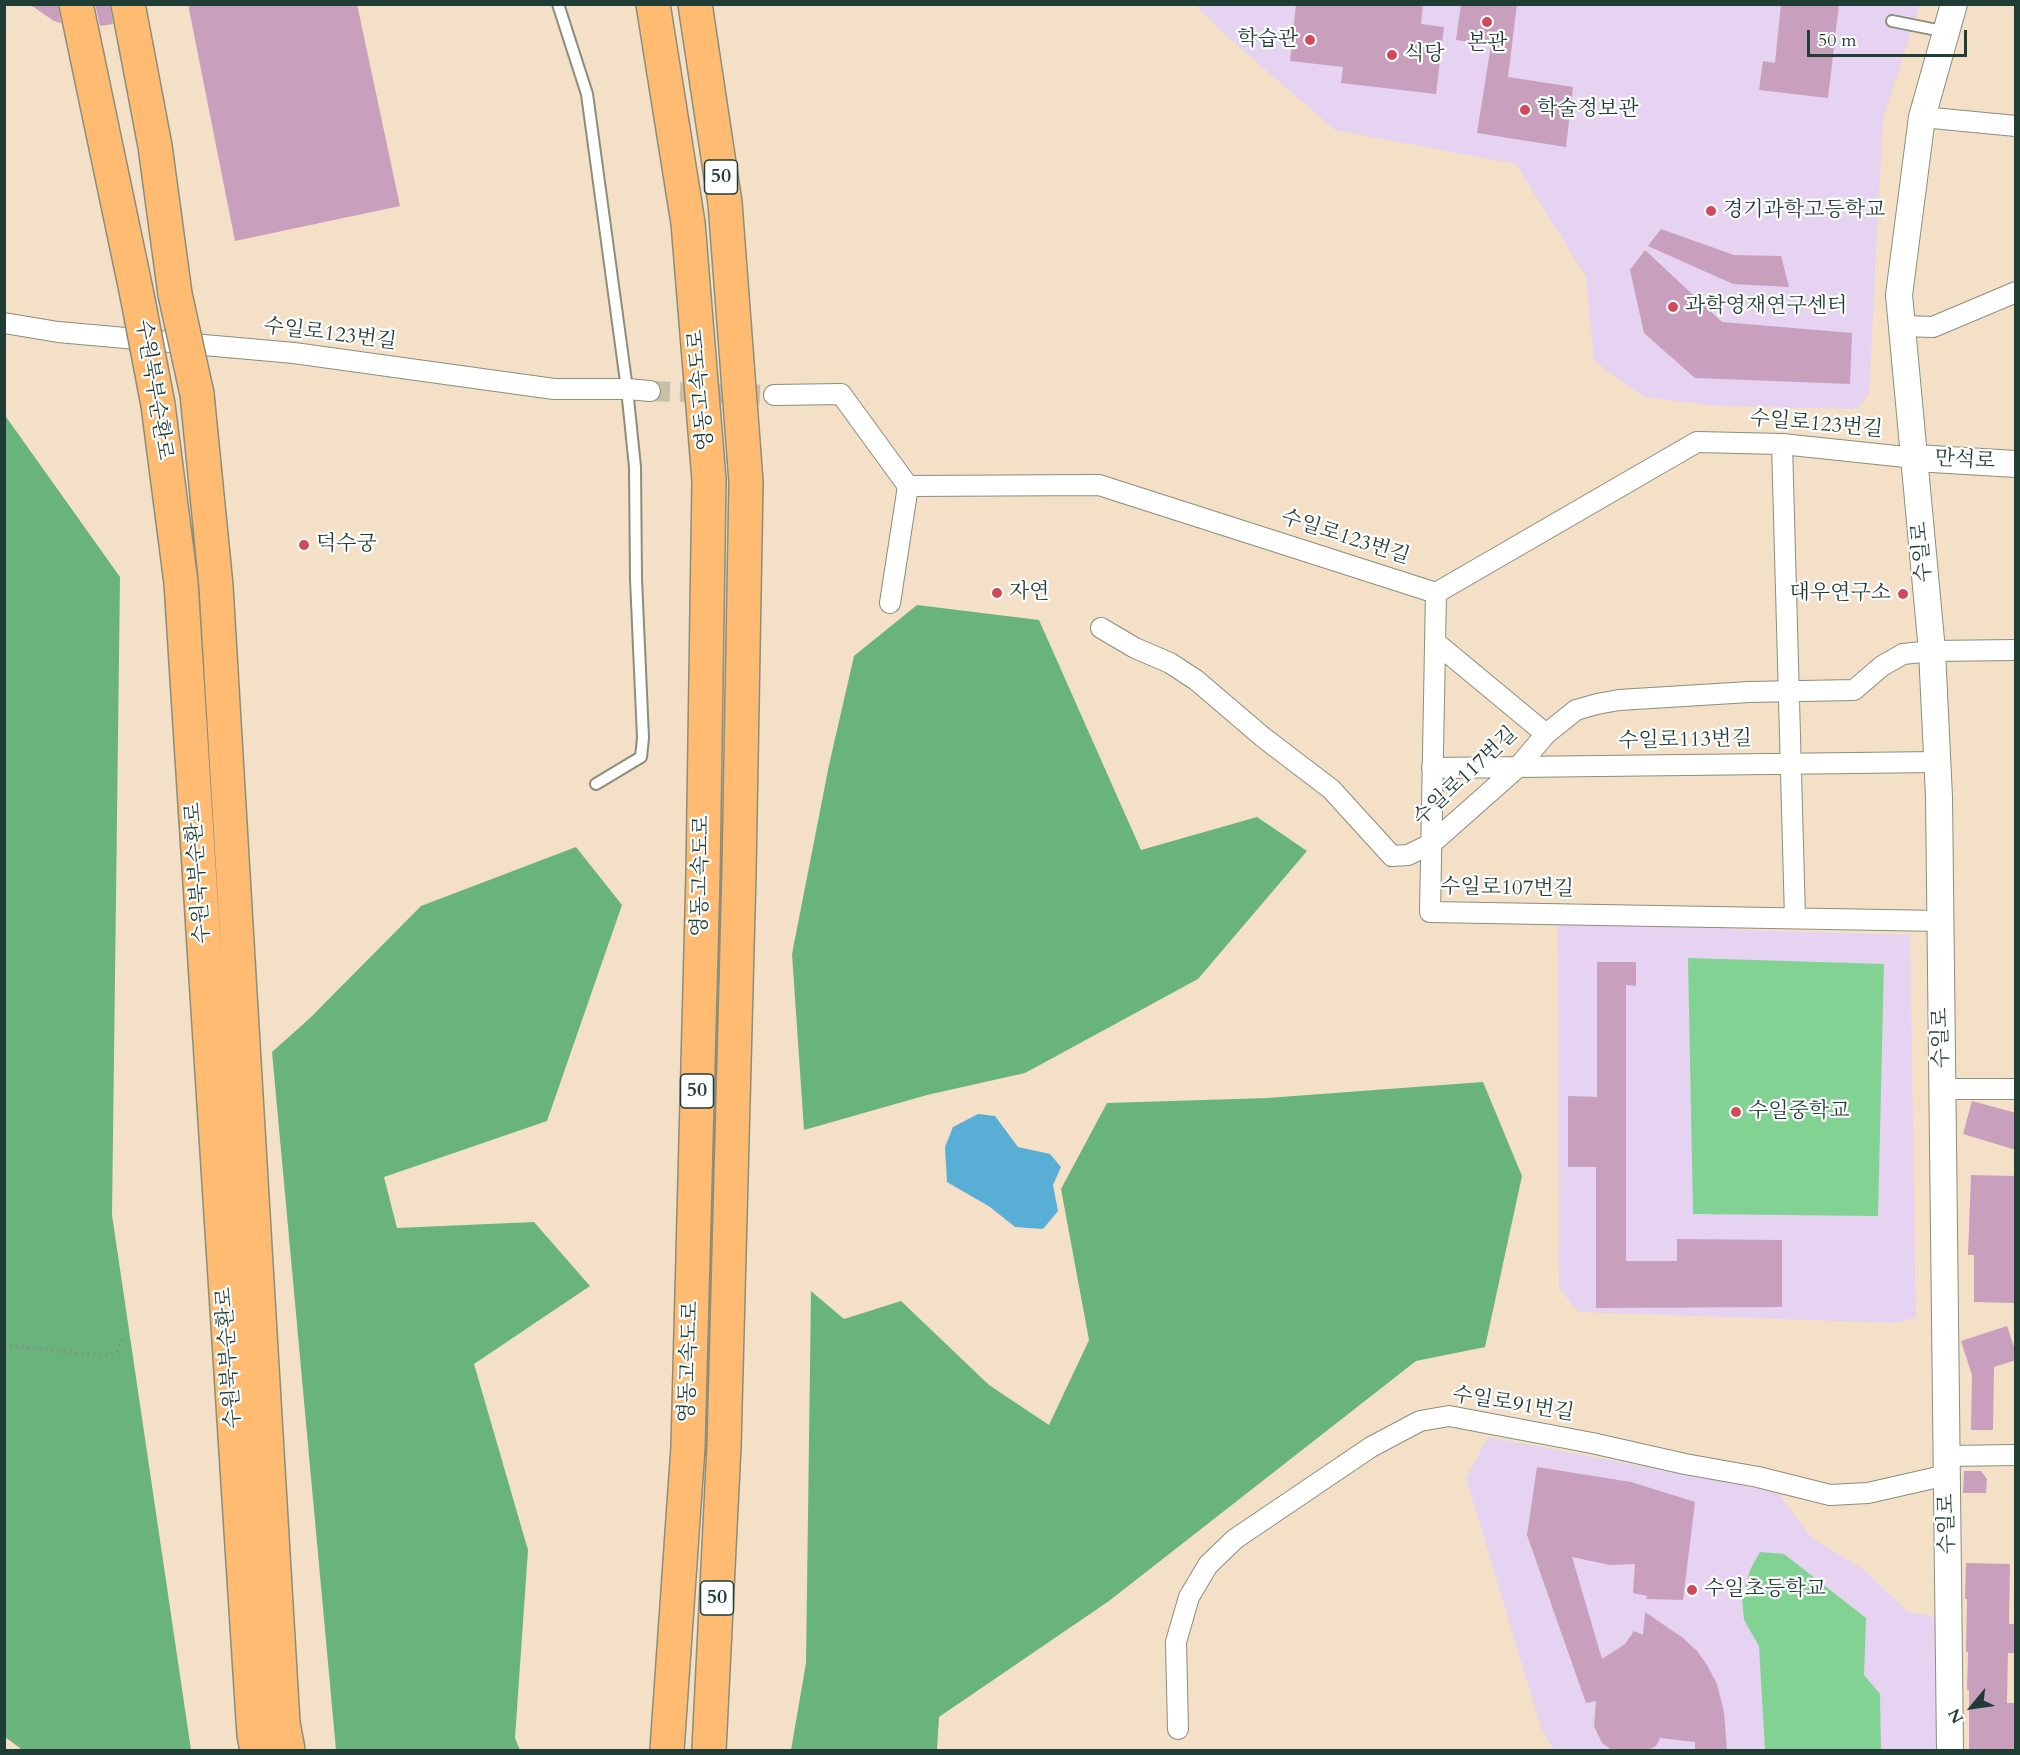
<!DOCTYPE html>
<meta charset="utf-8">
<style>
body{margin:0}
#map{position:relative;width:2020px;height:1755px;overflow:hidden;background:#f4e0c6;font-family:Cardo,serif}
canvas{display:block}
.frame{position:absolute;inset:0;border:6px solid #1f3d34;pointer-events:none}
.north{position:absolute;left:1942px;top:1677px;width:60px;height:60px;-webkit-text-stroke:4px #fff;paint-order:stroke;rotate:241deg;font-size:16px;font-weight:700;line-height:24px;text-align:center;color:#1f3d34}
.north::after{content:'';display:block;margin:auto;width:21px;height:27px;background:#1f3d34;clip-path:polygon(50% 0,100% 100%,50% 72%,0 100%)}
.scale{position:absolute;left:1807px;top:30px;width:160px;height:27px;box-sizing:border-box;border:3px solid #1f3d34;border-top:0;padding-left:8px;font-size:18px;line-height:21px;white-space:nowrap;color:#1f3d34;-webkit-text-stroke:4px #fff;paint-order:stroke}
</style>
<div id="map">
<canvas width="2020" height="1755"></canvas>
<div class="frame"></div>
<div class="north">N</div>
<div class="scale">50 m</div>
</div>
<script>
const c = document.querySelector('canvas').getContext('2d');
c.lineJoin = 'round';
function paint(path, color) { c.fillStyle = color; c.fill(path, 'evenodd'); }
const shape = rows => new Path2D(rows.map(r => 'M' + r).join(''));
function strokePath(path, color, width, dash) { c.strokeStyle = color; c.lineWidth = width; c.lineCap = dash ? 'butt' : 'round'; c.setLineDash(dash || []); c.stroke(path); }
function label(font, color, halo, rows, align = 'center') {
  c.font = font + ' Cardo,"Noto Serif KR",serif'; c.lineWidth = 4.5; c.setLineDash([]); c.textBaseline = 'middle'; c.strokeStyle = halo; c.fillStyle = color; for (const [text, x, y, turn = 0] of rows) {
    c.save(); c.translate(x, y); c.rotate((+turn || 0) * Math.PI / 180); c.textAlign = isNaN(turn) ? turn : align; if (halo) c.strokeText(text, 0, 0); c.fillText(text, 0, 0); c.restore();
  }
}
paint(shape([
 [1195,5,1920,5,1883,117,1869,394,1857,409,1717,406,1644,397,1594,361,1586,277,1516,164,1335,130,1223,33],
 [1669,924,1749,930,1910,935,1916,1317,1896,1323,1578,1312,1559,1288,1558,925],
 [1488,1437,1777,1492,1812,1538,1863,1569,1907,1611,1949,1620,1942,1750,1553,1750,1541,1727,1466,1478]
]), '#e5d3f1');
paint(shape([
 [1688,958,1884,964,1878,1216,1693,1214],
 [1760,1552,1784,1554,1866,1618,1864,1675,1880,1694,1881,1750,1765,1750,1759,1646,1744,1620,1742,1599,1750,1570]
]), '#82d293');
paint(shape([
 [4,414,120,577,112,1215,191,1750,20,1750,20,1748,5,1737],
 [917,605,1039,620,1141,850,1257,817,1307,851,1198,979,1025,1073,927,1095,804,1130,792,954,829,765,854,656],
 [576,847,622,905,547,1121,384,1177,397,1228,534,1222,590,1286,474,1364,528,1550,515,1738,520,1750,336,1750,272,1052,310,1018,421,906],
 [1483,1082,1522,1176,1485,1347,1416,1361,1109,1601,939,1717,937,1750,791,1750,806,1663,811,1291,844,1319,901,1301,989,1385,1049,1425,1089,1340,1061,1189,1107,1103,1267,1098]
]), '#69b47d');
paint(shape([
 [978,1114,995,1116,1018,1147,1050,1154,1061,1167,1053,1185,1058,1211,1043,1229,1015,1227,990,1207,947,1182,945,1147,953,1127]
]), '#59aed5');
paint(shape([
 [29,4,58,4,61,23,54,21],
 [95,4,110,4,113,24,100,26],
 [188,4,357,4,400,206,235,241],
 [1296,4,1423,4,1421,24,1444,27,1436,94,1341,83,1343,67,1290,61],
 [1461,4,1517,4,1508,77,1573,87,1566,147,1477,133,1491,45,1456,40],
 [1781,4,1839,4,1828,98,1759,90,1763,61,1775,63],
 [1661,229,1734,255,1781,256,1789,287,1733,284,1648,246],
 [1645,250,1722,322,1852,333,1850,384,1695,378,1644,333,1630,270],
 [1597,962,1636,962,1636,986,1626,985,1626,1261,1677,1261,1677,1239,1782,1240,1782,1307,1596,1308,1596,1167,1568,1167,1568,1096,1597,1097],
 [1972,1101,2016,1113,2016,1150,1963,1134],
 [1971,1175,2016,1176,2016,1303,1974,1302,1974,1255,1968,1255],
 [2007,1326,2016,1353,2016,1360,1994,1367,1993,1430,1971,1430,1972,1375,1961,1341],
 [1537,1467,1631,1482,1695,1502,1683,1600,1646,1599,1647,1596,1633,1593,1635,1564,1610,1565,1572,1557,1602,1659,1625,1644,1634,1631,1643,1635,1645,1612,1683,1638,1697,1651,1707,1665,1717,1684,1724,1712,1727,1750,1695,1750,1695,1742,1660,1738,1656,1746,1648,1750,1612,1750,1602,1743,1594,1726,1596,1701,1586,1703,1527,1535],
 [1964,1471,1981,1471,1987,1479,1986,1493,1963,1493],
 [1966,1563,2010,1564,2009,1624,2016,1624,2016,1653,2008,1653,2007,1703,2016,1703,2016,1750,1969,1750,1969,1690,1967,1690,1968,1652,1966,1652,1967,1599,1965,1599]
]), '#c89fbc');
strokePath(shape([
 [650,391,774,395]
]), '#c9bfa9', 20, [20, 10]);
const service = shape([
 [558,4,587,94,627,389,635,467,636,579,643,738,641,757,596,784],
 [1892,21,1947,32]
]);
const minor = shape([
 [1922,117,2016,126],
 [4,323,58,332,294,353,554,389,627,389,650,391],
 [1902,326,1933,327,2016,292],
 [774,395,841,394,908,486,1099,485,1436,593,1697,442,1782,444,1915,458],
 [1782,444,1795,918],
 [1436,593,1430,912,1941,921],
 [890,603,908,486],
 [1101,628,1135,648,1170,663,1196,680,1264,738,1331,789,1392,856,1408,855,1431,844,1518,767,1546,734,1576,710,1597,704,1619,700,1749,692,1854,690,1882,666,1903,654,1932,651,2016,650],
 [1435,642,1546,734],
 [1432,768,1938,762],
 [1943,1089,2016,1089],
 [1947,1456,2016,1455],
 [1178,1729,1176,1642,1189,1597,1208,1565,1235,1539,1371,1447,1420,1421,1449,1416,1592,1443,1685,1464,1758,1477,1830,1495,1868,1493,1947,1475]
]);
const tertiary = shape([
 [1915,458,2016,464],
 [1950,1750,1939,797,1932,651,1899,295,1922,117,1954,4]
]);
const trunk = shape([
 [76,4,137,295],
 [128,4,155,146,175,294],
 [197,394,216,586,283,1723,288,1750],
 [158,405,181,583,254,1735,257,1750]
]);
const motorway = shape([
 [653,4,688,223,709,480,703,873,688,1447,667,1750],
 [695,4,725,203,746,482,739,872,724,1446,709,1750]
]);
strokePath(service, '#8a8e7d', 14);
strokePath(minor, '#8a8e7d', 22);
strokePath(tertiary, '#8a8e7d', 28);
strokePath(trunk, '#8a8e7d', 36);
strokePath(motorway, '#8a8e7d', 36);
strokePath(shape([
 [4,1345,96,1355,109,1355,117,1351,125,1336]
]), '#8a8e7d', 4, [1.5, 4.5]);
strokePath(service, '#fff', 10);
strokePath(minor, '#fff', 20);
strokePath(tertiary, '#fff', 26);
strokePath(trunk, '#ffbb71', 33);
strokePath(motorway, '#ffbb71', 33);
const trunkBridge = shape([
 [175,294,197,394],
 [137,295,158,405]
]);
strokePath(trunkBridge, '#8a8e7d', 36, []);
strokePath(trunkBridge, '#ffbb71', 33);
for (const [x, y, r, color] of [
 [1487,22,6,"#d1495b"],
 [1310,40,6,"#d1495b"],
 [1392,55,6,"#d1495b"],
 [1525,110,6,"#d1495b"],
 [1711,211,6,"#d1495b"],
 [1673,307,6,"#d1495b"],
 [304,545,6,"#d1495b"],
 [997,593,6,"#d1495b"],
 [1903,594,6,"#d1495b"],
 [1736,1112,6,"#d1495b"],
 [1692,1590,6,"#d1495b"]
]) { const dot = new Path2D(); dot.arc(x, y, r, 0, 2 * Math.PI); c.fillStyle = color; c.fill(dot); strokePath(dot, '#fff', 2); }
for (const [x, y, w] of [
 [721,177,33],
 [697,1091,33],
 [717,1598,33]
]) { const box = new Path2D(); box.roundRect(x - w / 2, y - 17, w, 34, 4.5); c.fillStyle = '#fff'; c.fill(box); strokePath(box, '#1f3d34', 1.5); }
label('bold 20px', '#1f3d34', null, [
 ["50",721,177],
 ["50",697,1091],
 ["50",717,1598]
]);
label('21px', '#1f3d34', '#fff', [
 ["학습관",1298,40,"right"],
 ["본관",1487,44,"center"],
 ["식당",1404,55],
 ["학술정보관",1537,110],
 ["경기과학고등학교",1723,211],
 ["과학영재연구센터",1685,307],
 ["덕수궁",316,545],
 ["자연",1009,593],
 ["대우연구소",1891,594,"right"],
 ["수일중학교",1748,1112],
 ["수일초등학교",1704,1590]
], 'left');
label('21px', '#1f3d34', '#fff', [
 ["수일로123번길",330,335,7],
 ["수원북부순환로",153,390,81],
 ["영동고속도로",702,390,-95],
 ["수일로123번길",1816,425,5],
 ["만석로",1965,461,3],
 ["수일로123번길",1345,538,18],
 ["수일로",1923,552,-95],
 ["수일로113번길",1685,741,-1],
 ["수일로117번길",1466,777,-43],
 ["수원북부순환로",199,873,-94],
 ["영동고속도로",702,876,-89],
 ["수일로107번길",1507,889,1],
 ["수일로",1942,1038,-91],
 ["수원북부순환로",230,1358,-94],
 ["영동고속도로",690,1362,-88],
 ["수일로91번길",1513,1405,9],
 ["수일로",1948,1524,-91]
]);
</script>
